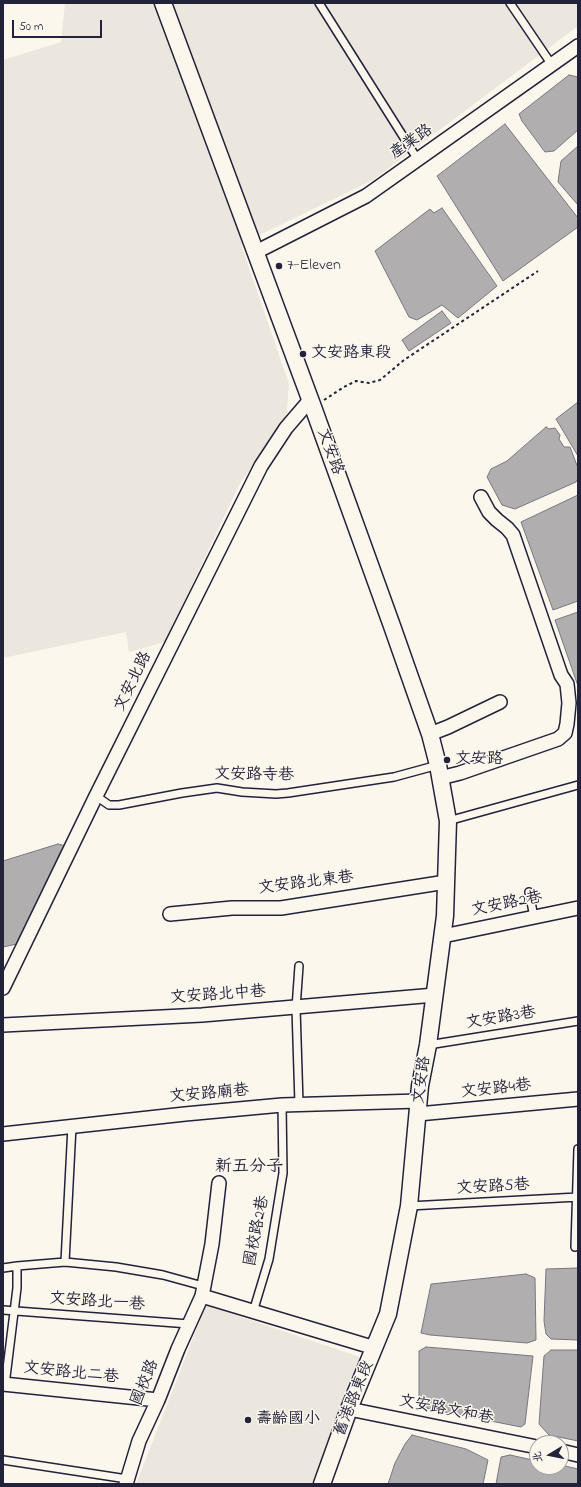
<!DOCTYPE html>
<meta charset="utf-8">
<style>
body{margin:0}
#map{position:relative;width:581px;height:1487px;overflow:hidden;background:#fbf7ec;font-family:"Indie Flower","LXGW WenKai TC",sans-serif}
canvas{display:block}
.frame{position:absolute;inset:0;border:4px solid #22223b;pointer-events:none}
.north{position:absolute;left:529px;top:1435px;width:40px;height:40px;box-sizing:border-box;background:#fbf7ec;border:1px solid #a4a2a5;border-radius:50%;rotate:260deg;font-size:11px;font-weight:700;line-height:16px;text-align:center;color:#22223b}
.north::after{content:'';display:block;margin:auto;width:14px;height:18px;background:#22223b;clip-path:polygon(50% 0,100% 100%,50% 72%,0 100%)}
.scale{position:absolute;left:12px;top:20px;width:90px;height:18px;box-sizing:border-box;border:2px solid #22223b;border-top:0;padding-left:5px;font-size:12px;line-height:14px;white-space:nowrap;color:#22223b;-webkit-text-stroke:3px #fbf7ec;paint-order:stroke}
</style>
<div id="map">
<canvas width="581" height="1487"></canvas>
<div class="frame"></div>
<div class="north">北</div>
<div class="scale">50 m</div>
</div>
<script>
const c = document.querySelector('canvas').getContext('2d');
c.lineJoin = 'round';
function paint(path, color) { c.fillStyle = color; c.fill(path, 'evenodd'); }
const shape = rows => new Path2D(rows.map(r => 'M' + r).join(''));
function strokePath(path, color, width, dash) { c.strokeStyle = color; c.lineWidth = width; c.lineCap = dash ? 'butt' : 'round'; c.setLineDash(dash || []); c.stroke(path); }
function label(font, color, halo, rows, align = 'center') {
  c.font = font + ' "Indie Flower","LXGW WenKai TC",sans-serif'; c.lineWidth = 3; c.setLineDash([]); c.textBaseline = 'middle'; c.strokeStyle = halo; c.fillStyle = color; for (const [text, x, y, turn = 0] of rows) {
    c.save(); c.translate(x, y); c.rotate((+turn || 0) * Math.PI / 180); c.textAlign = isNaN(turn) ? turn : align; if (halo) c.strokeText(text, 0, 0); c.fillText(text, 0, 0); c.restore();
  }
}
paint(shape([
 [65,3,578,3,578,26,373,180,241,244,289,384,286,421,240,483,165,642,129,652,126,632,3,658,3,60,61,42],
 [206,1305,360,1357,312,1484,136,1484]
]), '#ebe7df');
const water = shape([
 [569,75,578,77,578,130,554,151,545,152,522,121,519,114,569,75],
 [505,124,578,218,578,227,503,281,437,176,505,124],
 [578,146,578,205,558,182,561,161,578,146],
 [442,208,497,286,458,318,442,305,417,320,409,317,375,251,430,209,434,213,442,208],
 [442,311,451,323,409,351,402,340,442,311],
 [578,402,578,456,556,419,578,402],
 [546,427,549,429,555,428,560,435,559,439,564,447,570,447,578,468,578,478,576,482,515,509,502,505,487,477,491,469,507,461,546,427],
 [578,495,578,601,553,610,521,522,578,495],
 [578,612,578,686,555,620,578,612],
 [58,844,66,846,17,944,3,947,3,861,58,844],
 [578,1268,578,1340,551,1339,546,1334,544,1321,546,1269,578,1268],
 [526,1274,535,1278,536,1340,527,1343,430,1335,421,1333,431,1284,526,1274],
 [426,1347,533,1356,525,1424,521,1427,425,1408,419,1405,419,1351,426,1347],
 [551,1350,578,1350,578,1441,549,1435,539,1424,544,1356,551,1350],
 [412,1435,466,1449,488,1460,483,1484,388,1484,395,1463,405,1444,412,1435],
 [510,1455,537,1461,537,1467,561,1467,561,1465,578,1469,578,1484,496,1484,501,1457,510,1455]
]);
paint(water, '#b1aeb0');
strokePath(water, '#787681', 1);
const service = shape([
 [319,3,418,160],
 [510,3,552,65],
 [96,796,109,805,119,805,182,793,217,788,242,792,276,794,288,793,394,777,438,765],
 [448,821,578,785],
 [529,892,534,917],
 [428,1045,578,1021],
 [299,1104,296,1008,299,966],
 [409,1206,578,1197],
 [575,1247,578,1149],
 [65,1262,72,1126],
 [3,1268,17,1266],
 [3,1310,189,1324],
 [253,1312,269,1259,283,1173,282,1105],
 [5,1385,17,1288,17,1266,65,1262,116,1267,163,1275,203,1286],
 [3,1460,127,1479]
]);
const minor = shape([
 [256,252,366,196,578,46],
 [430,734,448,727,500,702],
 [440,778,460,773,558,739,565,733,567,724,569,703,567,684,561,675,513,535,507,528,497,520,489,512,481,497],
 [170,914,232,908,281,908,446,882],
 [443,936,578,908],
 [3,988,96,796,261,466,286,428,310,400],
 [3,1025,202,1015,435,995],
 [418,1114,578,1099],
 [3,1134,185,1114,282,1105,419,1101],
 [202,1296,375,1348],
 [3,1384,158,1400],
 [349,1409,537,1447],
 [561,1451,578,1455],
 [126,1484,139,1441,158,1400,178,1349,202,1296,212,1244,219,1183]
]);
const tertiary = shape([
 [163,3,313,407,392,626,430,734,438,765,448,821,445,916,428,1045,420,1086,409,1206,388,1314,349,1409,322,1484]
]);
strokePath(service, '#22223b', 10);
strokePath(minor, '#22223b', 16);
strokePath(tertiary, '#22223b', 19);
strokePath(shape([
 [324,400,344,387,356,381,369,383,380,380,404,360,538,271]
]), '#22223b', 2, [3, 3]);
strokePath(service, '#fbf7ec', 7);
strokePath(minor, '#fbf7ec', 13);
strokePath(tertiary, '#fbf7ec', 16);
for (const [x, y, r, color] of [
 [279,266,4,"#22223b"],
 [303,354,4,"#22223b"],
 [447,760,4,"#22223b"],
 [248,1420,4,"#22223b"]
]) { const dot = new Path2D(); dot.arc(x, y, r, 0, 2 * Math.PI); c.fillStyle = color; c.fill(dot); strokePath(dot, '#fbf7ec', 1.5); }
label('16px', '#22223b', '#fbf7ec', [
 ["產業路",412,143,-35],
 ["文安路",329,452,70],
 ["文安北路",134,682,-64],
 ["文安路寺巷",254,776,1],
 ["文安路北東巷",306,884,-7],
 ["文安路2巷",507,905,-11],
 ["文安路北中巷",218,996,-4],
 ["文安路3巷",501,1019,-9],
 ["文安路",423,1080,-82],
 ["文安路4巷",496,1090,-6],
 ["文安路廟巷",209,1095,-5],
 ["文安路5巷",493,1188,-3],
 ["國校路2巷",258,1231,-79],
 ["文安路北一巷",97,1303,4],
 ["文安路北二巷",71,1374,6],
 ["國校路",146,1383,-68],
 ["舊港路東段",355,1399,-68],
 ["文安路文和巷",446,1411,11]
]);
label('16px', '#22223b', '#fbf7ec', [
 ["7-Eleven",287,266],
 ["文安路東段",311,354],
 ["文安路",455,760],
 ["壽齡國小",256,1420]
], 'left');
label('17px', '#22223b', '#fbf7ec', [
 ["新五分子",249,1168]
]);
</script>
